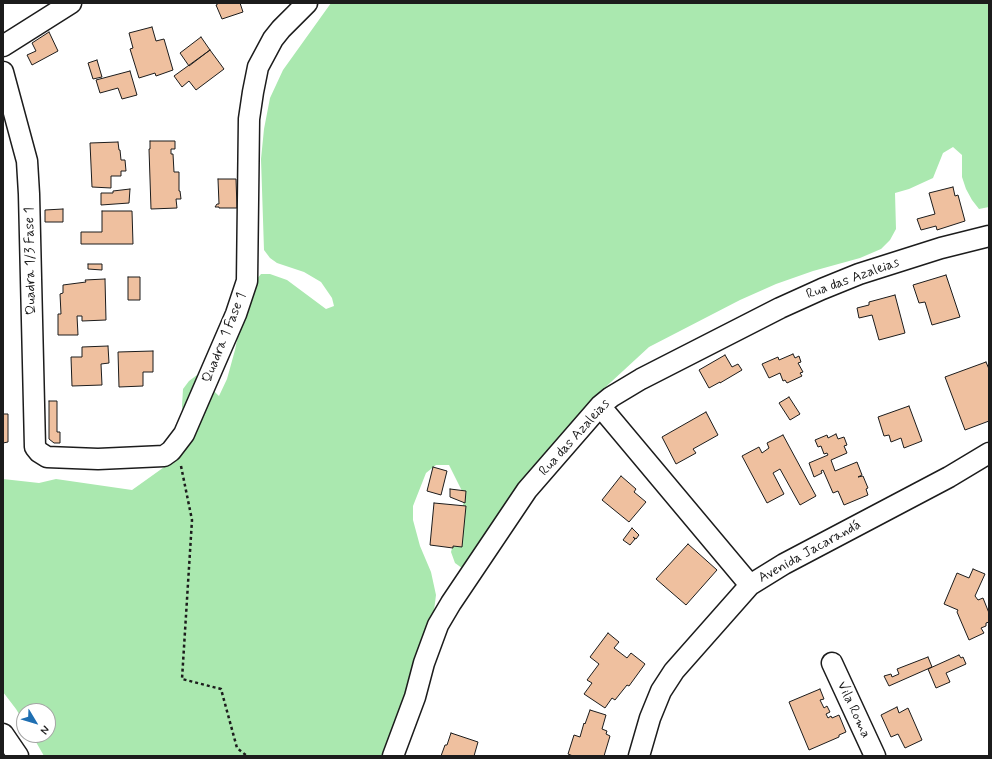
<!DOCTYPE html>
<meta charset="utf-8">
<style>
body{margin:0}
#map{position:relative;width:992px;height:759px;overflow:hidden;background:#fff;font-family:Mynerve,sans-serif}
canvas{display:block}
.frame{position:absolute;inset:0;border:4px solid #1c1c1c;pointer-events:none}
.north{position:absolute;left:16px;top:703px;width:40px;height:40px;box-sizing:border-box;background:#fff;border:1px solid #a4a4a4;border-radius:50%;rotate:128deg;font-size:11px;font-weight:700;line-height:16px;text-align:center;color:#1c1c1c}
.north::after{content:'';display:block;margin:auto;width:14px;height:18px;background:#1f6fb2;clip-path:polygon(50% 0,100% 100%,50% 72%,0 100%)}
</style>
<div id="map">
<canvas width="992" height="759"></canvas>
<div class="frame"></div>
<div class="north">N</div>
</div>
<script>
const c = document.querySelector('canvas').getContext('2d');
c.lineJoin = 'round';
function paint(path, color) { c.fillStyle = color; c.fill(path, 'evenodd'); }
const shape = rows => new Path2D(rows.map(r => 'M' + r).join(''));
function strokePath(path, color, width, dash) { c.strokeStyle = color; c.lineWidth = width; c.lineCap = dash ? 'butt' : 'round'; c.setLineDash(dash || []); c.stroke(path); }
function label(font, color, halo, rows, align = 'center') {
  c.font = font + ' Mynerve,sans-serif'; c.lineWidth = 4; c.setLineDash([]); c.textBaseline = 'middle'; c.strokeStyle = halo; c.fillStyle = color; for (const [text, x, y, turn = 0] of rows) {
    c.save(); c.translate(x, y); c.rotate((+turn || 0) * Math.PI / 180); c.textAlign = isNaN(turn) ? turn : align; if (halo) c.strokeText(text, 0, 0); c.fillText(text, 0, 0); c.restore();
  }
}
paint(shape([
 [331,3,989,3,989,207,979,209,972,200,966,189,962,177,962,155,953,147,943,153,933,178,909,189,895,193,896,229,890,240,881,249,860,258,813,271,776,284,740,300,649,347,598,394,510,508,466,571,455,563,451,552,465,497,449,465,436,465,426,473,413,506,413,520,420,546,431,572,436,595,431,634,385,756,44,756,32,735,48,735,48,711,24,711,24,722,16,709,3,692,3,479,39,483,56,479,132,490,174,460,184,424,182,406,183,389,189,381,197,375,219,396,227,379,235,350,247,291,261,274,270,274,287,280,326,309,334,306,332,298,321,282,304,272,277,263,270,258,264,250,261,159,264,129,270,98,283,70]
]), '#aae8af');
const building = shape([
 [217,3,240,3,243,12,222,19,216,5,217,5,217,3],
 [152,27,156,41,164,39,173,70,156,76,155,73,139,78,130,49,133,48,129,33,152,27],
 [49,32,58,51,32,65,27,55,36,51,32,43,49,32],
 [201,37,210,50,189,66,180,53,201,37],
 [210,50,224,69,196,90,189,81,182,87,174,76,210,50],
 [97,60,102,77,93,79,88,63,97,60],
 [130,71,137,95,122,99,118,88,100,93,96,80,130,71],
 [150,141,175,141,175,149,171,149,171,154,173,154,174,172,179,172,179,191,180,191,181,199,176,199,177,208,151,209,149,149,150,149,150,141],
 [118,142,119,150,120,150,121,160,125,160,126,171,121,171,121,176,111,176,111,188,92,187,90,143,118,142],
 [218,179,236,179,237,208,219,208,219,207,215,207,217,204,219,204,218,179],
 [953,187,955,196,958,195,965,221,937,230,936,226,921,230,917,219,935,214,929,193,953,187],
 [130,189,129,203,101,205,101,193,113,193,113,191,130,189],
 [63,209,63,222,45,222,45,210,63,209],
 [102,211,132,211,133,244,81,244,81,232,102,232,102,211],
 [88,264,102,264,102,270,88,269,88,264],
 [946,275,960,317,932,325,925,302,919,303,913,285,946,275],
 [128,277,140,277,140,300,128,300,128,277],
 [105,279,106,320,82,321,82,316,77,316,78,335,58,335,58,314,61,314,60,294,63,293,63,285,86,282,85,280,105,279],
 [895,295,905,333,879,340,872,315,859,318,857,308,869,305,869,302,895,295],
 [108,346,109,363,101,364,102,385,72,386,71,357,82,357,82,347,108,346],
 [153,351,153,372,143,372,143,386,119,387,118,352,153,351],
 [793,354,795,358,799,356,801,362,798,363,803,372,800,373,802,376,787,383,785,380,783,381,780,373,769,378,762,364,778,357,779,360,793,354],
 [725,355,732,367,738,364,742,370,720,383,720,382,709,388,699,370,725,355],
 [986,362,989,369,989,421,965,430,945,377,986,362],
 [789,397,800,414,790,420,779,403,789,397],
 [49,401,57,401,57,432,60,432,60,443,54,443,49,439,49,401],
 [909,406,922,441,904,448,901,438,891,442,889,435,884,436,878,417,909,406],
 [706,412,718,435,693,449,696,453,676,464,662,437,706,412],
 [3,414,8,414,8,442,3,443,3,414],
 [836,434,838,439,844,437,847,445,844,446,847,453,831,460,835,471,857,462,862,475,858,477,863,476,868,488,866,489,868,495,844,505,838,491,833,493,823,470,821,471,822,473,814,477,809,463,828,455,827,453,824,454,821,446,818,447,815,440,827,435,828,438,836,434],
 [783,435,816,496,800,505,780,469,773,473,784,494,767,503,742,456,759,447,762,453,769,448,767,443,783,435],
 [433,467,447,471,441,495,427,491,433,467],
 [621,476,636,489,634,492,646,502,629,522,602,500,621,476],
 [450,489,466,491,465,503,450,497,450,489],
 [434,503,466,506,462,547,453,546,453,548,430,545,434,503],
 [632,528,639,535,636,539,633,537,635,539,630,545,623,540,632,528],
 [688,544,717,570,686,605,656,579,688,544],
 [973,569,985,574,975,596,978,600,983,598,989,613,989,622,986,623,986,626,981,628,984,633,969,640,957,612,958,610,944,604,957,573,969,578,973,569],
 [608,633,619,642,614,648,627,658,631,653,645,664,629,686,627,685,615,700,612,698,605,708,584,694,592,683,587,680,599,664,590,657,608,633],
 [959,655,961,658,963,657,966,664,946,673,950,682,936,688,928,669,959,655],
 [928,657,932,667,889,686,884,676,891,674,892,677,899,674,897,669,928,657],
 [820,689,824,699,820,700,824,708,827,706,830,712,826,714,828,718,831,716,832,718,839,715,846,732,839,735,839,737,809,750,789,702,820,689],
 [897,707,899,713,908,708,922,740,905,748,898,734,891,737,881,715,897,707],
 [590,710,606,715,602,729,607,731,606,734,610,736,604,756,573,756,568,754,574,735,580,737,584,723,585,724,590,710],
 [451,733,478,742,474,756,441,756,445,745,447,745,451,733]
]);
paint(building, '#efc09f');
strokePath(building, '#1c1c1c', 1);
const street = shape([
 [3,46,71,3],
 [3,72,27,161,29,194,35,447,39,452,47,457,98,459,164,456,171,451,184,434,236,314,247,281,249,119,253,92,258,67,273,39,281,29,307,3],
 [600,406,750,585],
 [832,663,875,756],
 [3,734,18,756],
 [393,756,415,697,424,663,438,625,451,603,527,490,600,406,611,397,641,379,780,308,822,289,859,274,941,248,989,236],
 [639,756,650,718,661,691,674,671,750,585,784,564,949,477,989,453]
]);
strokePath(street, '#1c1c1c', 23);
strokePath(shape([
 [181,466,192,520,182,679,221,689,237,748,247,756]
]), '#1c1c1c', 2.5, [3, 3]);
strokePath(street, '#fff', 20);
label('14px', '#1c1c1c', '#fff', [
 ["Quadra 1/3 Fase 1",31,261,-91],
 ["Rua das Azaleias",853,279,-20],
 ["Quadra 1 Fase 1",225,338,-68],
 ["Rua das Azaleias",575,438,-48],
 ["Avenida Jacarandá",810,552,-29],
 ["Vila Roma",853,710,65]
]);
</script>
